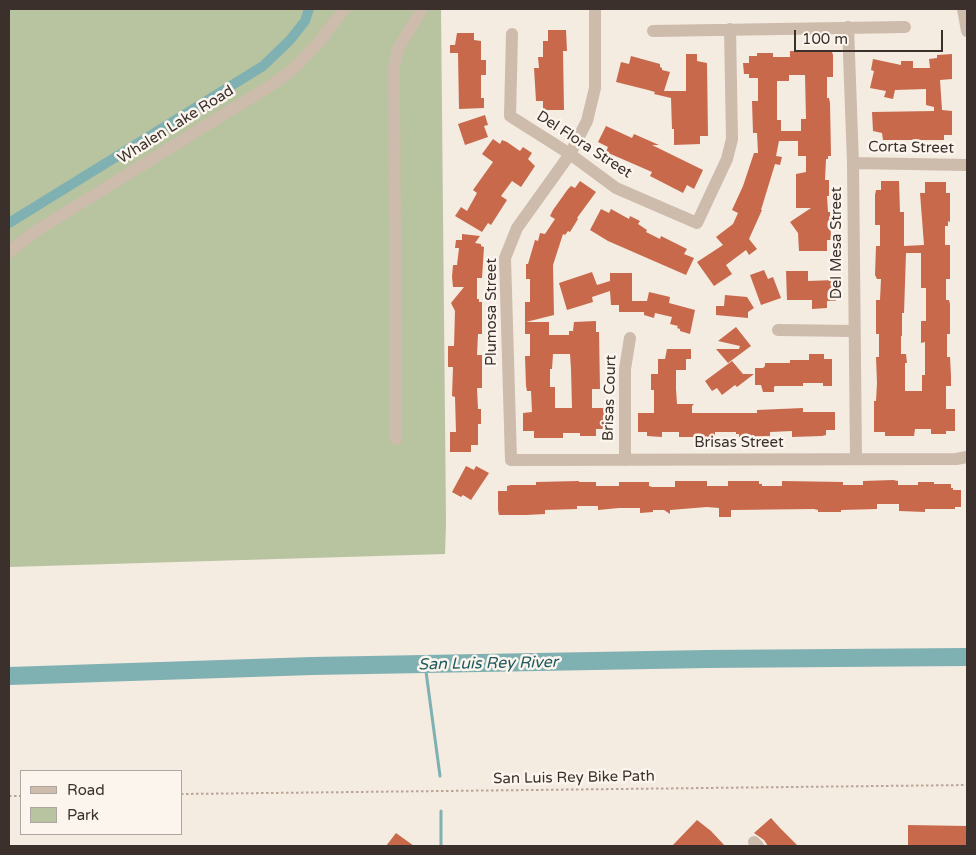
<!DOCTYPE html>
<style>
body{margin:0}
#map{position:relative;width:976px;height:855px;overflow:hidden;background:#f4ebe1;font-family:"Varela Round",sans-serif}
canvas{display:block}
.frame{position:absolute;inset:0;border:10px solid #3b302b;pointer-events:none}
.legend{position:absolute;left:20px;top:770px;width:162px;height:65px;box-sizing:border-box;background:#fbf5ee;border:1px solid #aea6a0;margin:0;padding:6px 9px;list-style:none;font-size:15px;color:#3b302b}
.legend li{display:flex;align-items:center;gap:10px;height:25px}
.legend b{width:25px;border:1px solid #aea6a0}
.scale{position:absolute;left:794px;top:30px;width:149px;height:22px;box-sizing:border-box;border:2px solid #3b302b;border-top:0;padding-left:6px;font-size:15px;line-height:18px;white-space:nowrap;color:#3b302b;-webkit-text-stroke:4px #fbf5ee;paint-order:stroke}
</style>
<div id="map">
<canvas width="976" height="855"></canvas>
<div class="frame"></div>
<ul class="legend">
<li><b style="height:6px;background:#cdbbac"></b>Road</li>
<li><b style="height:14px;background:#b8c4a0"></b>Park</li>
</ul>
<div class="scale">100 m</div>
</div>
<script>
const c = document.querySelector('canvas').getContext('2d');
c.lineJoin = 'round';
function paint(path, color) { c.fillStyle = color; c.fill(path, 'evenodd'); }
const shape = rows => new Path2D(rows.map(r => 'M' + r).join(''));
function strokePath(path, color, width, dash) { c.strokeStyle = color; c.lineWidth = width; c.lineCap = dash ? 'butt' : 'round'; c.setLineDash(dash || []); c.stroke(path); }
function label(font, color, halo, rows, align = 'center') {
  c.font = font + ' "Varela Round",sans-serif'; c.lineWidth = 5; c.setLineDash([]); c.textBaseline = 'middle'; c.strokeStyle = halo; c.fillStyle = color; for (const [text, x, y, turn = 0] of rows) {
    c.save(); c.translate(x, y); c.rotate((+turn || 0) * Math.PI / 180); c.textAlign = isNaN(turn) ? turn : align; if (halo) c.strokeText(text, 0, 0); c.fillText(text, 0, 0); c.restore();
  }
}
paint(shape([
 [9,9,441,9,446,522,445,554,9,567]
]), '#b8c4a0');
strokePath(shape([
 [425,664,440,776],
 [441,811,441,846]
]), '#7fb0b2', 3);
strokePath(shape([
 [9,223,263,66,290,40,305,21,309,9]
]), '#7fb0b2', 10);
strokePath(shape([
 [9,676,312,666,706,659,967,657]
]), '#7fb0b2', 18);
paint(shape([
 [548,30,566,30,567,51,563,51,564,110,543,110,543,101,536,101,534,68,539,68,538,57,543,57,543,41,548,41],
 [457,33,474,33,474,40,481,41,481,60,486,60,486,75,481,75,481,98,484,98,484,108,459,109,458,53,450,53,450,45,455,45],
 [790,51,832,52,833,55,833,77,827,77,827,98,829,98,830,103,831,156,828,156,828,159,826,159,825,180,829,180,829,196,827,196,828,212,830,212,831,240,827,240,827,251,799,251,798,233,790,222,811,208,796,208,796,174,806,172,806,156,798,156,798,141,779,141,776,156,782,157,780,165,775,164,761,210,762,210,749,239,757,249,749,255,746,250,726,265,732,274,714,286,697,262,723,245,716,237,733,224,738,213,732,210,743,186,754,153,758,153,757,133,753,133,752,101,758,101,758,78,749,78,749,74,744,74,743,63,749,63,749,56,757,56,757,53,773,53,773,57,790,57],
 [789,75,805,75,806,119,801,119,801,131,781,131,781,120,777,120,777,81,789,81],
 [686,54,697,54,697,61,707,63,708,136,700,136,700,144,674,145,674,129,672,129,671,98,654,94,655,92,648,90,616,82,621,62,629,64,631,56,660,64,660,67,662,68,662,70,670,72,664,91,686,91],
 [952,54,952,79,940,80,942,110,952,111,952,135,944,135,944,140,883,140,882,133,873,131,872,112,934,111,934,107,926,105,926,89,895,90,893,99,884,97,886,91,870,88,874,71,871,70,873,59,901,65,901,61,913,61,913,68,930,68,929,59,937,58,937,55],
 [485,115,488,125,484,126,488,137,465,145,458,124],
 [606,126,632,138,634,134,659,145,652,145,703,170,694,189,687,185,683,193,650,176,652,172,606,152,608,147,598,142],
 [493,139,500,144,502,140,507,142,520,151,523,147,532,153,528,159,535,166,521,187,512,181,501,196,507,200,491,225,488,223,482,232,455,216,461,207,467,211,477,193,473,190,493,162,482,154],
 [580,181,596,192,577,218,578,219,570,232,568,231,565,235,563,234,553,265,554,315,526,322,549,322,549,335,569,335,569,331,573,331,574,322,596,321,596,332,599,332,600,389,592,389,592,408,604,408,604,429,596,429,596,436,580,436,580,433,563,433,563,438,534,438,534,431,523,431,523,413,532,412,531,391,527,391,526,386,525,356,530,356,530,334,525,334,525,302,530,302,530,279,526,279,526,264,528,264,535,240,538,241,540,233,545,234,555,219,550,216,553,210,568,189,571,186,575,188],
 [553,354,570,354,571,369,572,408,555,408,555,387,550,387,550,369,552,369],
 [881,181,899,181,900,212,904,212,904,246,924,245,920,193,925,193,925,182,946,182,946,193,950,193,950,222,948,221,948,226,945,226,945,245,950,245,950,279,946,279,946,300,949,300,950,304,950,334,947,334,947,357,950,357,951,376,951,386,946,386,946,409,955,409,955,431,946,431,946,434,931,434,931,429,915,429,914,436,885,436,885,432,874,432,874,401,876,401,877,383,876,357,879,357,879,334,876,334,876,300,880,300,881,279,877,279,875,275,876,246,880,246,880,225,875,225,875,195,876,190,881,190],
 [906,253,921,253,921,288,926,288,926,321,921,321,921,343,925,342,925,375,922,375,922,391,905,391,905,363,907,363,906,354,901,354,901,336,902,336,902,313,904,313],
 [601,209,609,213,611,209,629,219,630,216,640,221,638,224,647,230,646,232,660,239,661,236,687,249,684,254,694,258,686,275,608,241,590,230],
 [462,234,480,236,475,243,481,244,481,246,484,247,482,278,477,278,477,299,479,299,479,302,482,302,482,334,478,334,477,355,482,355,482,388,477,388,478,409,481,409,481,424,478,424,478,445,471,445,471,452,450,452,450,432,456,432,455,397,452,396,453,367,448,367,448,346,454,346,455,311,451,303,464,287,453,287,452,277,453,265,457,265,459,248,455,248,456,240,462,240],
 [764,270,768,279,773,277,781,298,761,305,750,275],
 [786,271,808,271,808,281,835,280,836,301,827,301,827,308,812,309,812,300,787,300],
 [592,272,597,285,610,281,610,273,632,273,632,301,647,301,649,292,670,297,669,303,695,310,690,334,680,331,680,329,677,328,678,326,670,324,672,317,655,313,654,318,644,315,644,312,619,312,619,305,611,305,610,291,592,297,593,302,567,310,559,283],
 [725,295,747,297,754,308,748,312,748,318,716,315,716,306,724,306],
 [736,327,751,346,728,363,716,349,739,349,740,346,718,341],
 [667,349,691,349,691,359,686,359,686,370,676,370,676,389,677,404,694,404,692,406,692,413,757,413,757,410,803,408,803,412,835,412,835,430,826,430,826,435,822,436,792,437,792,431,770,432,770,436,739,437,739,434,736,434,736,432,715,432,715,436,710,437,679,437,679,432,662,432,662,437,647,436,647,432,638,432,638,413,654,413,654,390,651,390,651,374,658,374,658,359,665,359],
 [809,354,824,354,824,359,832,359,832,386,823,386,823,383,803,383,803,386,775,386,774,387,774,392,763,392,761,385,755,385,755,368,763,368,765,366,765,363,790,363,790,360,809,360],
 [732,361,743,374,754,374,737,387,735,385,722,395,717,388,712,391,705,381],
 [466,466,474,470,476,466,489,473,471,500,463,495,461,497,452,492],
 [893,480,898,481,898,485,918,485,918,482,934,482,934,484,951,484,951,488,953,488,953,490,961,490,961,507,955,507,955,509,925,509,925,512,899,511,899,504,877,504,877,509,841,510,841,512,818,512,818,510,814,509,731,510,731,517,719,517,719,508,707,507,670,510,670,514,664,510,653,510,653,512,640,513,640,508,619,508,598,510,598,506,577,506,577,509,545,510,545,514,526,515,499,515,498,510,498,491,507,491,507,486,511,485,536,485,536,482,579,481,579,482,596,482,596,486,619,486,619,482,649,482,649,486,652,487,675,487,675,481,707,481,707,486,728,486,728,481,759,481,759,484,762,484,762,486,782,486,782,481,843,482,843,485,863,485,863,481],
 [771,818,780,828,798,846,768,846,764,840,754,833],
 [697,820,711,831,725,846,672,846],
 [908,825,967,826,967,846,908,846],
 [396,833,414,846,386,846]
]), '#c8694b');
strokePath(shape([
 [181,794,967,785],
 [9,796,21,796]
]), '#b9a596', 2, [2.5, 2.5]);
strokePath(shape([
 [595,9,595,88,587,121,570,154,517,228,505,258,511,460,956,459,967,457],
 [963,9,967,31],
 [848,27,853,163,856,459],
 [653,31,905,27],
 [512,34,510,116,570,154,616,188,697,223,727,159,732,139,730,29],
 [853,163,967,165],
 [9,252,36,231,273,84,292,70,320,41,344,9],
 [778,330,853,331],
 [396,439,394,66,398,49,422,9],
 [625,460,625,369,630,338],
 [754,842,758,846]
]), '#cdbbac', 12);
label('15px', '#3b302b', '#fbf5ee', [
 ["Whalen Lake Road",176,125,-32],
 ["Del Flora Street",584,145,33],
 ["Corta Street",911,148,1],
 ["Del Mesa Street",837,243,-90],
 ["Plumosa Street",492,312,-90],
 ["Brisas Court",610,398,-88],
 ["Brisas Street",739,443],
 ["San Luis Rey Bike Path",574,778,-1]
]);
label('italic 16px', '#1f5a5e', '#fbf5ee', [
 ["San Luis Rey River",488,664,-1]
]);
</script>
